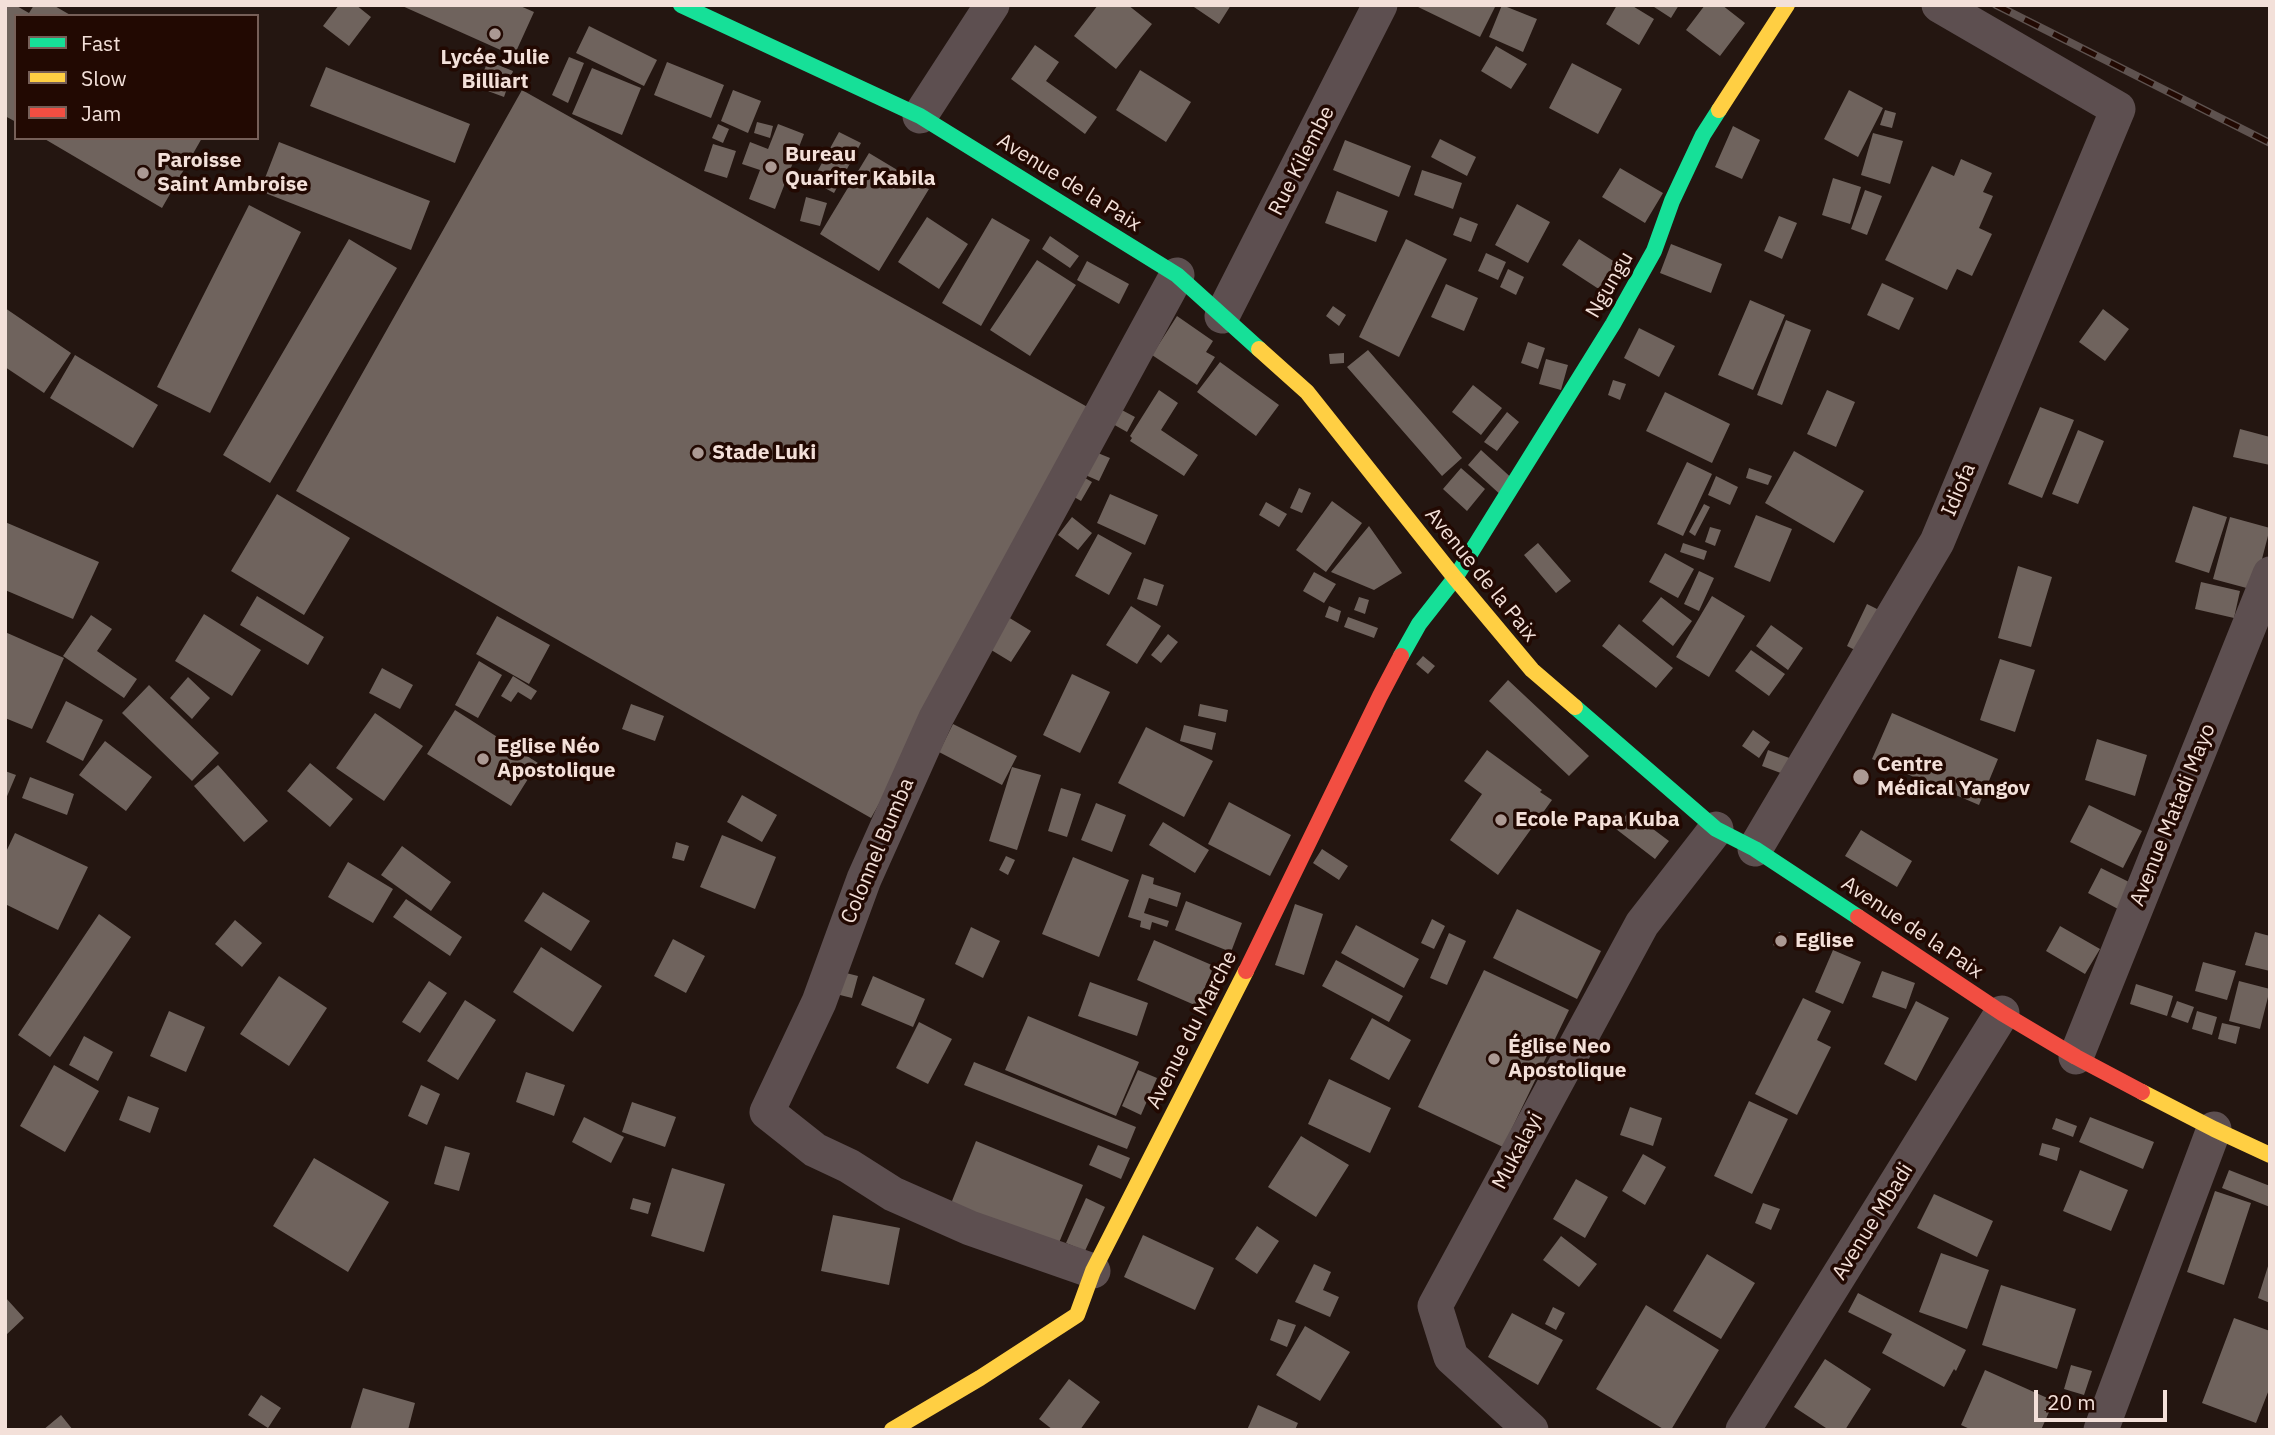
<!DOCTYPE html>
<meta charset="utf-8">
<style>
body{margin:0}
#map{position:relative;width:2275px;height:1435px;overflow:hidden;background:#241611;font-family:"IBM Plex Sans",sans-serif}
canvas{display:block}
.frame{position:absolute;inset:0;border:7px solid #f3e0d9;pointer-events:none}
.legend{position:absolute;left:14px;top:14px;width:245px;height:126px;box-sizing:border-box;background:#220902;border:2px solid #765f58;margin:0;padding:9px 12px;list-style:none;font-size:21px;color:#f3e0d9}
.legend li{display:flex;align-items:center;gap:14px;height:35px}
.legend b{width:35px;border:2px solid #765f58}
.scale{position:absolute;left:2034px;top:1390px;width:133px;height:32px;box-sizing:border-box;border:4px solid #f3e0d9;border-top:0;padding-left:9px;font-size:21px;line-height:24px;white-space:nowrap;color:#f3e0d9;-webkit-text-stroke:5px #220902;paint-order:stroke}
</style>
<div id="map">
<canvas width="2275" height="1435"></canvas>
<div class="frame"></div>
<ul class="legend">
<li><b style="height:9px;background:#16e098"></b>Fast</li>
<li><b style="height:9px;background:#ffcf43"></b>Slow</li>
<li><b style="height:9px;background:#f24e42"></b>Jam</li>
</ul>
<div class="scale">20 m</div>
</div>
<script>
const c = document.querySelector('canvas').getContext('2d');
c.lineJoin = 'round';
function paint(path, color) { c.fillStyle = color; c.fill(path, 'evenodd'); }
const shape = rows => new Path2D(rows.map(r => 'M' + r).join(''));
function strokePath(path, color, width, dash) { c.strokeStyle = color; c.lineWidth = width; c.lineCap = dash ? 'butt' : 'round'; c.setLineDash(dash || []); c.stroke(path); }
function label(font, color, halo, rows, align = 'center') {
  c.font = font + ' "IBM Plex Sans",sans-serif'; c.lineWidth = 7; c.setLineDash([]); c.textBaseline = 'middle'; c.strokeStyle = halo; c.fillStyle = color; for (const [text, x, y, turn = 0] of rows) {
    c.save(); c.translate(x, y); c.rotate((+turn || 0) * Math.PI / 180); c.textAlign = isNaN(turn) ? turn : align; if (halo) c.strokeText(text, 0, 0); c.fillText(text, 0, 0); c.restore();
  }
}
paint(shape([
 [5,5,15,5,29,13,34,5,53,5,72,16,16,16,16,122,5,116],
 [339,5,356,5,371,17,349,46,323,26],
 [400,5,518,5,534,12,514,56],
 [1098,5,1128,5,1152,24,1116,69,1074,36],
 [1191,5,1231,5,1219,24],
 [1414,5,1496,5,1480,37],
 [1502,5,1537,19,1523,52,1489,37],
 [1617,5,1631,5,1654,19,1639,45,1606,24],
 [1651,5,1679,5,1671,18],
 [1705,5,1722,5,1745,23,1720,56,1686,30],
 [589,26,657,60,644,86,576,53],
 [1035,45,1059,62,1046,81,1097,117,1085,134,1011,79],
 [1496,46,1527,64,1511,89,1481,71],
 [569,57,584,63,568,103,552,95],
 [488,61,513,71,504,97,477,87],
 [667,62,724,85,711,118,654,95],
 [1572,63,1622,89,1598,134,1549,108],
 [326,67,470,124,455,163,310,106],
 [592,68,641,88,622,135,572,114],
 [1140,70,1191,102,1166,142,1116,110],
 [522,90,1100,414,871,818,296,491],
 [733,90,761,101,748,133,721,121],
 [1849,90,1883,108,1858,157,1824,139],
 [1885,110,1896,113,1892,128,1880,125],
 [757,122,773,126,770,138,754,133],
 [718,124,729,129,723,143,712,138],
 [778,124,804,134,775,209,749,199,760,170,742,164,750,142,768,149],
 [1733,126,1760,140,1742,179,1715,167],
 [839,132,861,143,834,193,812,181],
 [1873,133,1903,141,1890,184,1861,175],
 [43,138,202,138,162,208],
 [1440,139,1476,157,1467,176,1431,157],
 [1345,140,1411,166,1399,197,1333,170],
 [279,142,430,201,411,250,260,191],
 [713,144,736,151,727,178,704,171],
 [869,153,929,189,879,271,820,234],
 [1961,159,1992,173,1983,192,1993,196,1979,228,1992,234,1972,276,1957,269,1947,290,1885,260,1932,166,1954,176],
 [1620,168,1663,193,1645,223,1602,197],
 [1422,170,1462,183,1453,209,1414,195],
 [1833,178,1861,187,1850,224,1822,215],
 [1865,190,1882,196,1867,235,1851,229],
 [1337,191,1388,211,1376,242,1325,223],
 [806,197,827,203,820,226,800,221],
 [1517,204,1550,222,1528,263,1495,245],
 [249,205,301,232,210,413,157,387],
 [1779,216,1797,223,1782,259,1764,251],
 [927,217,968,244,939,289,898,262],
 [1460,217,1478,224,1471,242,1453,235],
 [992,218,1030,240,981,326,942,303],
 [1050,236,1079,256,1070,268,1042,249],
 [349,239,397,268,270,483,223,455],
 [1406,239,1447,259,1399,357,1359,337],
 [1579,239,1629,271,1611,297,1562,265],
 [1671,244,1722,264,1711,293,1660,273],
 [1486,253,1506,262,1498,280,1478,271],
 [1037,260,1076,285,1030,356,990,330],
 [1087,261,1129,284,1119,304,1077,280],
 [1508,269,1524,277,1516,295,1500,287],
 [1882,283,1914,298,1899,330,1867,315],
 [1446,284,1478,298,1464,331,1431,317],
 [1750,300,1785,315,1753,390,1718,375],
 [1333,306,1346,315,1339,326,1326,316],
 [5,308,71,353,44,393,5,367],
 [2103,309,2129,329,2105,361,2079,342],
 [1177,316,1213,341,1206,352,1215,357,1197,385,1152,355],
 [1786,320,1811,330,1782,405,1757,395],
 [1639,328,1675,346,1659,377,1624,358],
 [1528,342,1545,348,1538,369,1521,363],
 [1368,350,1462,458,1442,476,1347,367],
 [1344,353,1344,363,1330,364,1329,354],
 [75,355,158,405,133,448,50,398],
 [1546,359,1568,365,1561,390,1539,384],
 [1220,362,1279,405,1256,436,1197,392],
 [1613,380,1626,384,1620,400,1608,395],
 [1473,385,1502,408,1481,435,1452,412],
 [1159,390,1178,403,1161,430,1198,455,1184,476,1130,441,1132,438,1130,436],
 [1827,390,1855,402,1836,447,1807,434],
 [1665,392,1730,424,1712,463,1646,431],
 [2040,407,2074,420,2042,498,2008,484],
 [1118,408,1135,417,1127,432,1111,423],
 [1507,412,1519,422,1497,451,1484,442],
 [2240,429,2270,437,2270,465,2233,457],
 [2078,430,2104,441,2078,504,2052,494],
 [1481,450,1516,482,1503,497,1468,465],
 [1093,451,1110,458,1099,481,1083,474],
 [1794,451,1864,491,1834,543,1765,503],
 [1687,462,1712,474,1683,536,1657,524],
 [1461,468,1485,489,1467,511,1443,489],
 [1749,468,1772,476,1768,485,1746,478],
 [1080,475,1092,482,1081,501,1069,494],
 [1716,476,1738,487,1730,505,1708,495],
 [1299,488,1311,493,1302,513,1290,508],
 [277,494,350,538,304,615,231,571],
 [1110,494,1158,515,1145,545,1097,523],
 [1332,501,1362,523,1326,572,1296,550],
 [1266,502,1287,514,1279,527,1259,515],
 [1704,504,1710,507,1695,536,1689,532],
 [2193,506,2227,517,2209,573,2175,562],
 [1756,515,1792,529,1770,582,1734,567],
 [1072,517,1092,533,1078,550,1058,535],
 [2230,517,2270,528,2254,590,2213,579],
 [5,522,99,562,73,619,5,590],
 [1369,526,1402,573,1374,590,1331,572],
 [1710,527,1721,530,1715,546,1705,542],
 [1098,534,1132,553,1109,595,1075,576],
 [1538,543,1571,581,1556,593,1524,555],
 [1683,543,1707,551,1704,560,1680,552],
 [1665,553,1694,569,1678,598,1649,582],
 [2018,566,2052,577,2031,647,1998,638],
 [1699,571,1714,578,1699,611,1684,604],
 [1314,572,1336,584,1324,603,1303,591],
 [1144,578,1164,585,1157,606,1137,599],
 [2201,582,2240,591,2234,618,2195,609],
 [257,596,324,637,308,665,240,625],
 [1712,596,1745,616,1709,677,1676,657],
 [1359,597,1369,600,1365,614,1354,610],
 [1661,597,1692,621,1673,646,1642,621],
 [1867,604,1885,613,1865,655,1847,646],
 [1131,606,1161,626,1137,664,1106,645],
 [1329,606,1341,611,1338,622,1325,617],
 [204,614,261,650,232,696,175,661],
 [91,615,112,629,97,651,137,679,124,698,63,656],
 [497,616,550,645,529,684,476,654],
 [1008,617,1031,631,1011,662,988,648],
 [1348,617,1378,628,1374,638,1344,627],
 [1619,624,1673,668,1656,688,1602,646],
 [1771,625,1803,648,1788,670,1756,646],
 [5,632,64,658,32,729,5,718],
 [1168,634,1178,642,1161,663,1151,655],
 [1751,650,1785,674,1769,696,1735,671],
 [1423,656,1435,666,1428,674,1416,664],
 [2000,659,2035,670,2015,732,1980,720],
 [479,661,502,675,478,718,455,705],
 [382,668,413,685,400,709,369,693],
 [1072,674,1110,692,1080,753,1043,735],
 [513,676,537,691,531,700,518,692,511,702,501,696],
 [188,677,210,698,192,719,170,698],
 [1508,680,1589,756,1569,776,1489,701],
 [149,685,219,753,192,781,122,713],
 [66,701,103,720,83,761,46,742],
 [631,704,664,716,655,741,622,729],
 [1200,704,1228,710,1226,722,1198,716],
 [455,710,538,763,511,806,427,754],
 [375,713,423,746,384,801,336,768],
 [1892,713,1998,759,1979,805,1872,759],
 [953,724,1017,756,1002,785,939,752],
 [1184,725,1216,733,1212,750,1180,741],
 [1146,727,1213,761,1184,817,1118,783],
 [1753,730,1770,742,1759,758,1742,746],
 [2097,739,2147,755,2135,796,2085,780],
 [105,741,152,777,126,811,79,775],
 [1487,750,1542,790,1540,792,1552,800,1498,875,1450,840,1482,794,1464,781],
 [1768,750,1800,762,1794,778,1762,766],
 [310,763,353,799,330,827,287,791],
 [218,765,268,821,244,842,194,786],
 [1012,767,1041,775,1017,850,989,841],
 [5,771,16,775,5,801],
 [30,777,74,794,67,815,22,798],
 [1061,788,1081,794,1067,837,1048,831],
 [742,795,777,815,762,842,727,822],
 [1229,802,1291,835,1270,876,1208,844],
 [1096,803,1126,815,1112,852,1081,840],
 [2089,805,2142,831,2123,868,2070,842],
 [1629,811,1669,841,1655,859,1616,829],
 [1163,822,1209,850,1195,873,1149,845],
 [1861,830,1912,861,1897,887,1845,856],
 [15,833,88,867,58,930,5,904,5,854],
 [722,835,776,857,755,909,700,887],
 [676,842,689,846,684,861,672,858],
 [402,846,451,882,431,911,381,875],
 [1322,849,1348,866,1339,880,1313,863],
 [1006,856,1015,860,1008,875,999,870],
 [1073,857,1129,880,1099,957,1042,934],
 [348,862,393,889,373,923,328,897],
 [2101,868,2131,883,2118,909,2088,893],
 [1142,874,1154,878,1153,884,1181,893,1177,907,1149,898,1144,913,1169,921,1167,927,1152,922,1150,930,1140,927,1141,921,1128,917],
 [543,892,590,921,571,951,524,921],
 [406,899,462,937,450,956,393,917],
 [1186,901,1242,923,1231,952,1175,930],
 [1295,904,1323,914,1304,975,1275,965],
 [1517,909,1601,951,1577,999,1493,958],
 [99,914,131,937,50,1057,18,1035],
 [1432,919,1445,926,1434,949,1421,943],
 [235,920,262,943,242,967,215,944],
 [1356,925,1419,959,1404,988,1341,953],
 [2060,926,2100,949,2085,974,2046,951],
 [971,927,1000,941,983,978,955,964],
 [1779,932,1788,936,1782,949,1773,945],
 [2255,932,2270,936,2270,971,2245,965],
 [1449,933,1466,941,1447,985,1430,978],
 [673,939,705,956,686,993,654,976],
 [1154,940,1214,966,1197,1006,1137,980],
 [541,947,602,986,573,1032,513,992],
 [1833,950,1861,962,1843,1004,1815,992],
 [1336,960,1403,996,1389,1022,1322,986],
 [2203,962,2236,971,2227,1000,2195,991],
 [1484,970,1569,1010,1503,1147,1418,1107],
 [838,971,858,976,852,998,832,993],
 [1882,971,1915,983,1906,1009,1872,997],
 [279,976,327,1008,289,1066,240,1034],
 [873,976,925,999,913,1027,861,1005],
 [429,981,447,993,420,1033,402,1022],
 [2239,981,2270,989,2260,1029,2229,1021],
 [1090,982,1148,1003,1137,1036,1078,1016],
 [2136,984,2173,996,2167,1016,2130,1004],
 [1803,998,1831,1011,1817,1040,1831,1047,1797,1115,1755,1094],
 [465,1000,496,1020,458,1080,427,1061],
 [1916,1001,1949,1018,1916,1081,1884,1064],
 [2177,1001,2194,1007,2188,1023,2171,1017],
 [169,1011,205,1027,186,1072,150,1056],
 [2197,1011,2217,1017,2212,1035,2192,1029],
 [1028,1016,1139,1062,1116,1116,1005,1070],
 [1372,1018,1411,1040,1389,1080,1350,1059],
 [919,1022,952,1039,928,1084,896,1068],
 [2222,1023,2240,1027,2236,1044,2218,1039],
 [84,1036,113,1052,98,1081,69,1065],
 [974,1062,1136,1127,1127,1149,964,1085],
 [54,1065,99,1091,65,1152,20,1126],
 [1138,1070,1157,1078,1141,1115,1122,1106],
 [526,1072,565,1085,554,1116,516,1102],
 [1329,1079,1391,1108,1370,1153,1308,1124],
 [421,1085,440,1094,427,1125,408,1116],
 [128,1096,159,1108,150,1133,119,1120],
 [1749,1101,1788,1119,1752,1194,1714,1176],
 [632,1102,676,1117,665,1147,622,1132],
 [1630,1107,1662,1118,1653,1146,1620,1135],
 [584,1117,624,1137,611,1163,572,1142],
 [2090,1117,2154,1142,2143,1169,2079,1142],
 [2056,1118,2077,1126,2073,1137,2052,1129],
 [1301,1136,1349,1165,1316,1217,1268,1187],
 [976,1141,1083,1185,1056,1250,950,1206],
 [2042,1143,2060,1148,2057,1161,2039,1155],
 [1098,1145,1130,1158,1121,1179,1089,1165],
 [445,1146,470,1153,459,1191,434,1184],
 [1643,1154,1666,1167,1645,1205,1622,1191],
 [314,1158,389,1202,348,1272,273,1226],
 [672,1168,725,1184,704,1252,651,1236],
 [2080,1170,2128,1190,2111,1231,2063,1211],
 [2229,1170,2270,1186,2270,1207,2222,1188],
 [1576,1179,1608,1197,1585,1238,1553,1219],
 [2215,1191,2251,1203,2224,1285,2187,1272],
 [1934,1194,1993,1221,1977,1257,1917,1228],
 [633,1198,651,1203,648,1214,630,1209],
 [1086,1198,1105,1207,1085,1251,1066,1243],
 [1763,1203,1780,1209,1771,1230,1755,1223],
 [833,1215,900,1228,889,1285,821,1271],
 [1257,1226,1279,1241,1257,1274,1235,1259],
 [1143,1235,1214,1268,1195,1310,1124,1277],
 [1561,1236,1597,1264,1579,1287,1543,1260],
 [1941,1253,1989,1270,1967,1329,1919,1312],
 [1707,1254,1755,1283,1721,1339,1673,1311],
 [2269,1263,2270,1263,2270,1303,2258,1298],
 [1314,1264,1331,1272,1323,1290,1339,1297,1330,1317,1295,1302],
 [2001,1285,2076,1309,2057,1369,1982,1345],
 [1858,1293,1966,1350,1956,1371,1954,1369,1944,1387,1882,1353,1892,1334,1848,1312],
 [5,1297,24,1318,5,1336],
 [1646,1305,1719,1350,1671,1430,1665,1430,1596,1389],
 [1553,1307,1565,1313,1556,1330,1545,1324],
 [1512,1313,1563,1340,1538,1385,1488,1357],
 [2234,1318,2270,1331,2270,1387,2256,1423,2202,1403],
 [1278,1319,1296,1325,1287,1347,1270,1340],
 [1305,1326,1350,1352,1320,1401,1276,1375],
 [1825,1359,1871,1389,1845,1430,1829,1430,1794,1407],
 [2071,1365,2092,1371,2084,1395,2064,1389],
 [1985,1370,2054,1401,2041,1430,1972,1430,1961,1425],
 [1069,1379,1100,1402,1080,1430,1053,1430,1039,1419],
 [363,1388,415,1403,408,1430,350,1430],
 [261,1395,281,1408,268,1428,248,1415],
 [1258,1405,1298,1423,1295,1430,1247,1430],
 [61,1415,73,1430,43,1430]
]), '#6f635d');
strokePath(shape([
 [920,116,992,5],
 [1222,316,1380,5],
 [1755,849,1937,542,2118,109,1939,5],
 [2076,1057,2270,574],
 [1093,1271,970,1228,893,1194,849,1166,815,1150,767,1112,819,1002,864,879,936,718,1177,275],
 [1531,1430,1451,1357,1435,1306,1642,924,1716,829],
 [1743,1430,2002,1013],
 [2101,1430,2214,1129]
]), '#5d4f50', 35);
strokePath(shape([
 [681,5,920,116,1177,275,1259,349],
 [1401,656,1419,624,1455,578,1613,324,1654,251,1672,201,1703,135,1719,110],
 [1575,707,1716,829,1755,849,1858,917]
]), '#16e098', 16);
strokePath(shape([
 [1719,110,1787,5],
 [1259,349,1307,392,1455,578,1532,670,1575,707],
 [2142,1092,2214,1129,2270,1155],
 [892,1430,980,1378,1077,1315,1093,1271,1246,971]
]), '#ffcf43', 16);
strokePath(shape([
 [1858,917,2002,1013,2076,1057,2142,1092],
 [1246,971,1380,696,1401,656]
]), '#f24e42', 16);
const rail = shape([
 [1996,5,2270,143]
]);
strokePath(rail, '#5e524f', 8);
strokePath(rail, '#220902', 5, [16]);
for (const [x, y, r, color] of [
 [495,34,7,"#ab9993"],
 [771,167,7,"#ab9993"],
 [143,173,7,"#ab9993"],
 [698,453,7,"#ab9993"],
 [483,759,7,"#ab9993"],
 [1861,777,9,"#ab9993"],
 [1501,820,7,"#ab9993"],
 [1781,941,7,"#ab9993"],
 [1494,1059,7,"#ab9993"]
]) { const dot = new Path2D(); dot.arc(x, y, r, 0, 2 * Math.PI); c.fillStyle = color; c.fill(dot); strokePath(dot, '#220902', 2.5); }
label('bold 21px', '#f3e0d9', '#220902', [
 ["Lycée Julie",495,58,"center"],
 ["Billiart",495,82,"center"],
 ["Bureau",785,155],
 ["Quariter Kabila",785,179],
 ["Paroisse",157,161],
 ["Saint Ambroise",157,185],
 ["Stade Luki",712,453],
 ["Eglise Néo",497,747],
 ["Apostolique",497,771],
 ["Centre",1877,765],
 ["Médical Yangov",1877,789],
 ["Ecole Papa Kuba",1515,820],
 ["Eglise",1795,941],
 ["Église Neo",1508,1047],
 ["Apostolique",1508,1071]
], 'left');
label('21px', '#f3e0d9', '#220902', [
 ["Rue Kilembe",1302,161,-63],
 ["Avenue de la Paix",1069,183,32],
 ["Ngungu",1610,285,-60],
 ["Idiofa",1959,490,-67],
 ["Avenue de la Paix",1481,575,51],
 ["Avenue Matadi Mayo",2173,815,-68],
 ["Colonnel Bumba",878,851,-67],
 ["Avenue de la Paix",1912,928,34],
 ["Avenue du Marche",1192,1030,-63],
 ["Mukalayi",1518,1151,-62],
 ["Avenue Mbadi",1873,1222,-58]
]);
</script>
